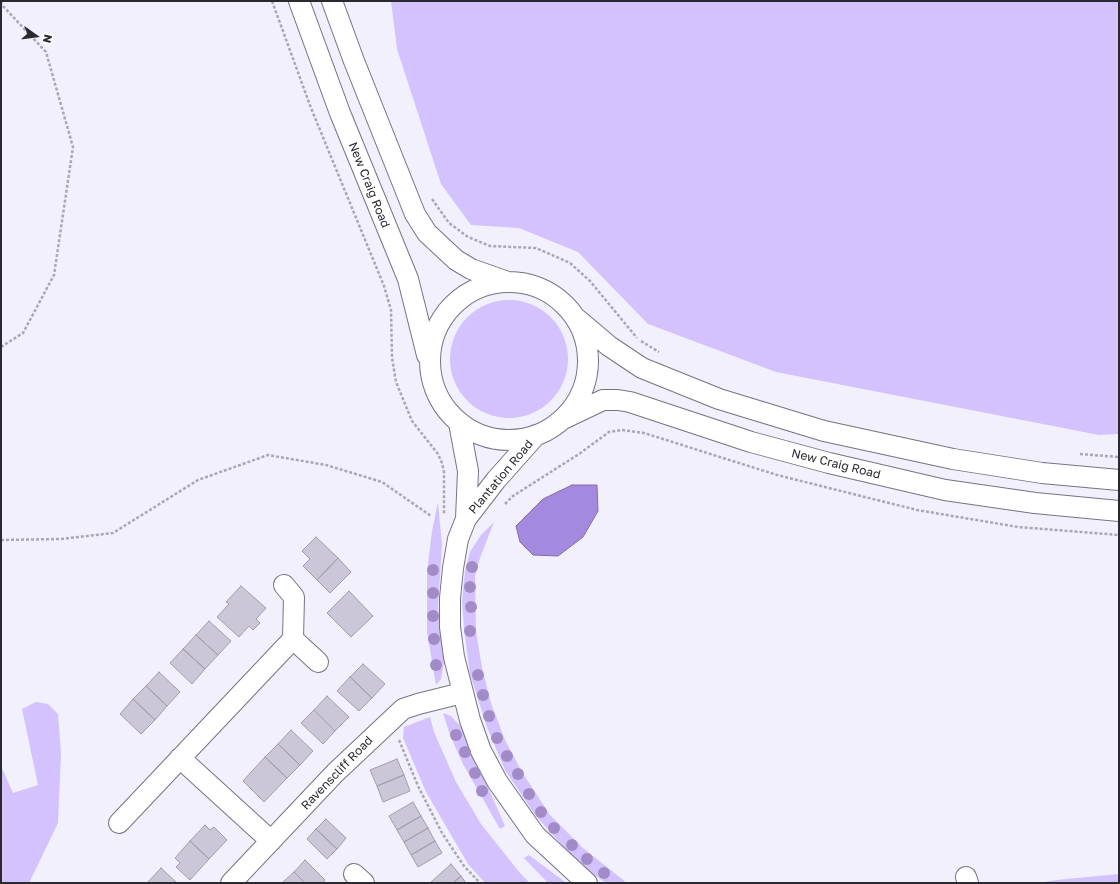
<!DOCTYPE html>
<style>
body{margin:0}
#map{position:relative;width:1120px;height:884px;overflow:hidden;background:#f3f0fd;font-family:"Golos Text",sans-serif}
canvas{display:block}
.frame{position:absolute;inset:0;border:2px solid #2a292f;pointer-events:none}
.north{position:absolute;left:16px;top:16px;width:40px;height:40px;-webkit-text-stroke:3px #fff;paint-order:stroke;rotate:104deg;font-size:11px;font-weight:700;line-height:16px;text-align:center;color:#2a292f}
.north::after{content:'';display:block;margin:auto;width:14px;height:18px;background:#2a292f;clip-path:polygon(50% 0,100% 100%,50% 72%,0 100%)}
</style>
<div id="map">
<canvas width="1120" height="884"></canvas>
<div class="frame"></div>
<div class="north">N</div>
</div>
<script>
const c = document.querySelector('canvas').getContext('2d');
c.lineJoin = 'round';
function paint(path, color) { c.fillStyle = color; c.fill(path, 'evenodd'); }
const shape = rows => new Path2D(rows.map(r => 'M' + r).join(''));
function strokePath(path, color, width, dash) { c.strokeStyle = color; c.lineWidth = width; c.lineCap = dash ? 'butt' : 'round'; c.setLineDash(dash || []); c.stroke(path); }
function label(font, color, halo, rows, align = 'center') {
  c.font = font + ' "Golos Text",sans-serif'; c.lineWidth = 3.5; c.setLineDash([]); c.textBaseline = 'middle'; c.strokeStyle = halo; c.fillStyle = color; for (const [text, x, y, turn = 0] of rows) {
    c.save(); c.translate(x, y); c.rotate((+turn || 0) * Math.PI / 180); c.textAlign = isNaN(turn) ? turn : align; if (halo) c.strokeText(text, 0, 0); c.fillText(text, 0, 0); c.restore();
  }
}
paint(shape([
 [391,1,1119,1,1119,434,1099,435,776,372,648,324,578,252,519,228,471,225,441,184,397,49],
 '450 359a59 59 0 1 1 118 0a59 59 0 1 1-118 0Z',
 [438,502,442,545,438,607,444,662,441,679,436,685,427,632,427,572,432,531],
 [494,522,480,558,475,576,476,631,482,668,491,703,505,740,522,772,550,815,583,848,627,883,606,883,587,870,561,844,535,815,505,770,487,727,470,674,464,629,462,602,465,570,470,552,481,535],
 [36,702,48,704,58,714,61,753,58,823,29,883,1,883,1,766,13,793,38,785,22,709],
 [443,713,451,716,462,728,505,826,500,829,463,764,450,735],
 [430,717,434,732,456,782,481,824,520,873,530,883,485,883,468,864,426,792,403,738,404,727],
 [529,855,565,882,567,883,548,883,524,858],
 [1119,874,1119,883,1037,883,1057,880]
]), '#d3c2fe');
const water = shape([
 [572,485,597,485,598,511,583,537,558,556,533,555,520,542,516,526,543,499,572,485]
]);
paint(water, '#a48adf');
strokePath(water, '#7f6daa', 1);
const building = shape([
 [316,537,338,558,317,580,303,566,310,559,302,551,316,537],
 [338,558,351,572,330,593,317,580,338,558],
 [241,586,266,608,256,619,260,623,253,630,249,626,239,637,217,617,229,604,226,602,241,586],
 [349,591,373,616,351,637,327,613,349,591],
 [209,621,231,641,218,655,196,635,209,621],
 [196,635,218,655,205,669,183,649,196,635],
 [183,649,205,669,192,684,170,663,183,649],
 [363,664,385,684,372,698,350,677,363,664],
 [159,672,180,692,167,706,146,686,159,672],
 [350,677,372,698,359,711,337,691,350,677],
 [146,686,167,706,155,720,133,699,146,686],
 [327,696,349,717,335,731,314,710,327,696],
 [133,699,155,720,141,734,120,714,133,699],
 [314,710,335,731,323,744,301,723,314,710],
 [291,730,313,751,300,765,278,744,291,730],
 [278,744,300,765,287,778,265,757,278,744],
 [265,757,287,778,264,802,243,781,265,757],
 [397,759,404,775,377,786,370,770,397,759],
 [404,775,410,791,383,802,377,786,404,775],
 [413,802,421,816,397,830,389,816,413,802],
 [421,816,428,828,404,842,397,830,421,816],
 [326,819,346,838,337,849,316,829,326,819],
 [205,825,210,830,214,827,227,840,209,859,190,841,205,825],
 [428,828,435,841,411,855,404,842,428,828],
 [316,829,337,849,327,859,307,839,316,829],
 [190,841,209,859,190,880,176,867,180,863,175,858,190,841],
 [435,841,442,853,418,867,411,855,435,841],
 [305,860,325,880,323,883,305,883,294,872,305,860],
 [451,864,461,876,453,883,430,883,451,864],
 [161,868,177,883,147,883,161,868],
 [294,872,305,883,282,883,294,872],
 [461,876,466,883,453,883,461,876]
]);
paint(building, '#ccc7d8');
strokePath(building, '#a09cab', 1);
const minor = shape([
 [299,1,340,113,408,279,427,355],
 [332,1,354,61,415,214,427,233,456,260,471,269,505,281],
 '430 361a79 79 0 1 1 158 0a79 79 0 1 1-158 0Z',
 [577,319,609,346,642,368,719,399,824,431,953,459,1042,473,1119,480],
 [563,419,603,400,618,400,630,402,751,442,829,463,945,490,1035,503,1119,511],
 [459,423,468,471,466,519],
 [536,435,496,480,466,519,458,539,453,568,450,598,450,627,454,657,470,720,481,751,497,781,535,835,587,883],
 [284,585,294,597,293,639,318,662],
 [180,758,271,841],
 [119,823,293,639],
 [354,874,364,883],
 [966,877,968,883],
 [231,883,335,773,403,709,418,704,462,693]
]);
strokePath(minor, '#777382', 22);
strokePath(shape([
 [272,1,311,108,384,286,391,310,392,358,396,382,412,421,438,454,442,463,444,472,444,515],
 [432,199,449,223,468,237,490,246,536,248,570,263,590,281,637,338],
 [641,341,659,352],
 [1,347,23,333,54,275,73,147,46,52,1,4,2,1],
 [1080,454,1119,457],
 [505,504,513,496,579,454,609,432,622,430,644,433,777,475,917,510,1018,527,1119,535],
 [1,540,61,539,113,533,198,480,268,455,326,465,382,482,431,516],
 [399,740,418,786,442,833,464,866,480,883]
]), '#a9a7b1', 2.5, [3, 2]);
strokePath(minor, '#fff', 20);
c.fillStyle = '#a28cc8';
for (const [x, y] of [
 [472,567],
 [433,570],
 [470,587],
 [433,593],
 [471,607],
 [433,616],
 [470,631],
 [434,639],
 [436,665],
 [478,675],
 [483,695],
 [489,716],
 [456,735],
 [497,738],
 [465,752],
 [507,756],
 [475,773],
 [518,774],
 [482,791],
 [529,794],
 [541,812],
 [554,828],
 [572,845],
 [587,859],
 [604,873]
]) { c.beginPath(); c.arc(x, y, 6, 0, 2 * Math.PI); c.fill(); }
label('12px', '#2a292f', '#fff', [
 ["New Craig Road",369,185,68],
 ["New Craig Road",836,464,14],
 ["Plantation Road",501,477,-50],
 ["Ravenscliff Road",337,773,-46]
]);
</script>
